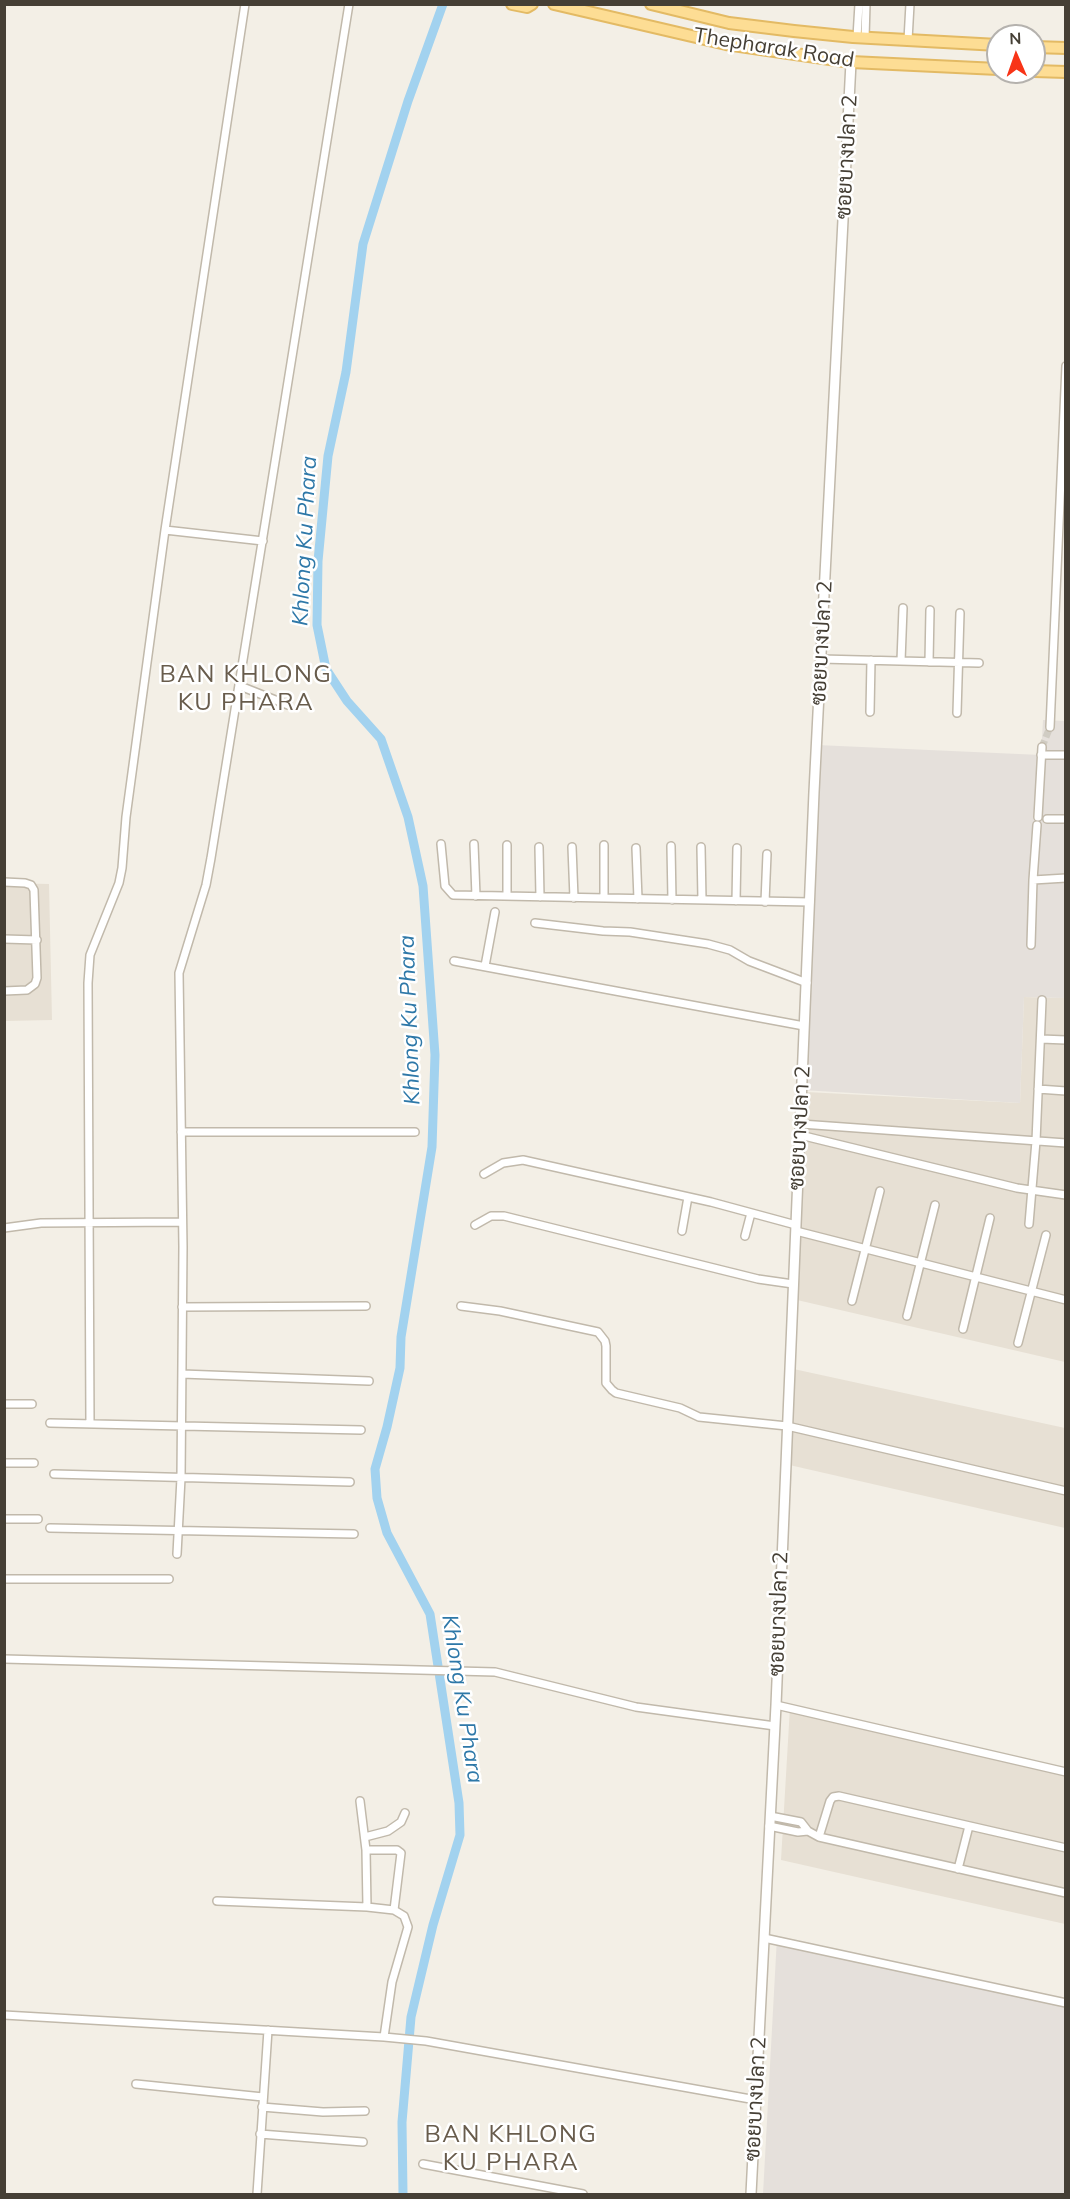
<!DOCTYPE html>
<meta charset="utf-8">
<style>
body{margin:0}
#map{position:relative;width:1070px;height:2199px;overflow:hidden;background:#f3efe6;font-family:Mulish,sans-serif}
canvas{display:block}
.frame{position:absolute;inset:0;border:6px solid #453f35;pointer-events:none}
.north{position:absolute;left:986px;top:24px;width:60px;height:60px;box-sizing:border-box;background:#fff;border:2px solid #b5b2ae;border-radius:50%;rotate:358deg;font-size:16px;font-weight:700;line-height:24px;text-align:center;color:#453f35}
.north::after{content:'';display:block;margin:auto;width:21px;height:27px;background:#f83417;clip-path:polygon(50% 0,100% 100%,50% 72%,0 100%)}
</style>
<div id="map">
<canvas width="1070" height="2199"></canvas>
<div class="frame"></div>
<div class="north">N</div>
</div>
<script>
const c = document.querySelector('canvas').getContext('2d');
c.lineJoin = 'round';
function paint(path, color) { c.fillStyle = color; c.fill(path, 'evenodd'); }
const shape = rows => new Path2D(rows.map(r => 'M' + r).join(''));
function strokePath(path, color, width, dash) { c.strokeStyle = color; c.lineWidth = width; c.lineCap = dash ? 'butt' : 'round'; c.setLineDash(dash || []); c.stroke(path); }
function label(font, color, halo, rows, align = 'center') {
  c.font = font + ' Mulish,Sarabun,sans-serif'; c.lineWidth = 5; c.setLineDash([]); c.textBaseline = 'middle'; c.strokeStyle = halo; c.fillStyle = color; for (const [text, x, y, turn = 0] of rows) {
    c.save(); c.translate(x, y); c.rotate((+turn || 0) * Math.PI / 180); c.textAlign = isNaN(turn) ? turn : align; if (halo) c.strokeText(text, 0, 0); c.fillText(text, 0, 0); c.restore();
  }
}
paint(shape([
 [5,883,49,884,52,1020,5,1021],
 [1024,997,1065,998,1065,1362,797,1300,806,1092,1020,1103],
 [789,1368,1065,1428,1065,1528,785,1464],
 [790,1707,1065,1770,1065,1924,781,1860]
]), '#e7e0d4');
paint(shape([
 [1043,720,1065,721,1065,998,1024,997,1020,1103,802,1090,817,745,1041,755],
 [777,1937,1065,2001,1065,2194,763,2194]
]), '#e5e0db');
strokePath(shape([
 [403,2194,402,2122,411,2017,433,1925,460,1835,459,1803,430,1614,387,1533,377,1498,375,1469,387,1427,400,1368,401,1337,432,1147,435,1055,423,886,408,817,381,739,347,701,326,669,317,625,318,561,328,456,346,372,363,244,408,101,443,4]
]), '#a2d2ef', 9);
strokePath(shape([
 [1042,747,1050,727]
]), '#d0ccc3', 7, [7, 3.5]);
const minor = shape([
 [857,37,859,4],
 [865,38,866,4],
 [908,40,910,4],
 [165,530,263,541],
 [821,659,979,663],
 [901,661,903,608],
 [929,662,930,610],
 [240,686,288,705],
 [870,712,871,660],
 [957,713,960,613],
 [1050,727,1066,366],
 [1041,755,1066,755],
 [1038,817,1042,747],
 [1047,819,1066,819],
 [441,844,445,886,453,895,810,902],
 [474,844,476,896],
 [604,845,604,898],
 [671,846,672,900],
 [539,847,540,897],
 [572,847,574,898],
 [701,847,702,900],
 [636,848,638,899],
 [1033,880,1066,878],
 [4,882,25,883,31,885,34,890,37,978,35,984,27,990,4,991],
 [507,896,507,845],
 [736,901,737,848],
 [765,902,767,854],
 [535,923,603,931,630,932,708,944,730,950,749,961,807,983],
 [4,939,37,940],
 [1031,945,1033,880,1037,825],
 [454,961,804,1026],
 [485,966,495,912],
 [1041,1039,1066,1040],
 [1038,1089,1066,1091],
 [801,1124,1066,1143],
 [181,1132,415,1132],
 [800,1135,1017,1188,1066,1195],
 [484,1174,503,1163,523,1160,711,1202,796,1225],
 [1029,1224,1036,1141,1042,1000],
 [475,1225,491,1216,504,1216,758,1279,793,1284],
 [4,1228,41,1223,181,1222],
 [682,1231,688,1197],
 [796,1231,1066,1300],
 [745,1236,751,1213],
 [852,1301,880,1191],
 [461,1306,500,1311,598,1332,605,1341,606,1346,606,1383,612,1390,616,1393,680,1408,699,1417,787,1426,1066,1491],
 [182,1307,366,1306],
 [907,1316,935,1205],
 [963,1329,990,1218],
 [1018,1343,1046,1235],
 [182,1374,369,1381],
 [4,1404,32,1404],
 [50,1423,361,1430],
 [90,1424,88,983,90,955,119,883,122,868,126,817,165,530,245,4],
 [4,1463,34,1463],
 [54,1474,350,1482],
 [4,1519,38,1519],
 [50,1528,354,1534],
 [177,1554,181,1478,183,1247,179,973,206,885,211,858,349,4],
 [4,1579,169,1579],
 [4,1659,495,1672,636,1707,775,1726],
 [776,1705,1066,1772],
 [360,1801,366,1850,367,1907,394,1910,404,1916,408,1927,392,1982,384,2037],
 [769,1826,798,1832,808,1831,801,1822,770,1816],
 [808,1831,819,1837,1066,1893],
 [365,1837,388,1831,401,1822,405,1813],
 [819,1837,830,1801,833,1797,839,1796,1066,1848],
 [366,1850,397,1850,401,1853,394,1910],
 [958,1869,969,1826],
 [217,1901,367,1907],
 [764,1938,1066,2003],
 [4,2015,384,2037,426,2041,756,2100],
 [136,2084,263,2097],
 [262,2107,323,2112,365,2111],
 [260,2134,363,2142],
 [423,2164,583,2194],
 [257,2194,268,2030]
]);
const tertiary = shape([
 [751,2194,776,1705,814,792,851,62]
]);
const primary = shape([
 [512,4,527,7,532,4],
 [554,4,726,44,788,53,851,62,998,69],
 [651,4,729,23,794,31,853,37,998,45],
 [1034,47,1066,48],
 [1034,71,1066,72]
]);
strokePath(minor, '#c1b9ab', 10);
strokePath(tertiary, '#c1b9ab', 12);
strokePath(primary, '#e3ba64', 14);
strokePath(minor, '#fff', 7);
strokePath(tertiary, '#fff', 9);
strokePath(primary, '#fddd94', 10);
label('21px', '#453f35', '#fff', [
 ["Thepharak Road",774,48,9],
 ["ซอยบางปลา 2",847,157,-87],
 ["ซอยบางปลา 2",822,643,-87],
 ["ซอยบางปลา 2",800,1128,-87],
 ["ซอยบางปลา 2",779,1614,-88],
 ["ซอยบางปลา 2",756,2099,-87]
]);
label('italic 22px', '#2e78a8', '#fff', [
 ["Khlong Ku Phara",305,541,-87],
 ["Khlong Ku Phara",410,1020,-92],
 ["Khlong Ku Phara",462,1699,81]
]);
c.letterSpacing = '1.5px';
label('24px', '#685c4c', '#fff', [
 ["BAN KHLONG",246,675],
 ["KU PHARA",246,703],
 ["BAN KHLONG",511,2135],
 ["KU PHARA",511,2163]
]);
c.letterSpacing = '0px';
</script>
